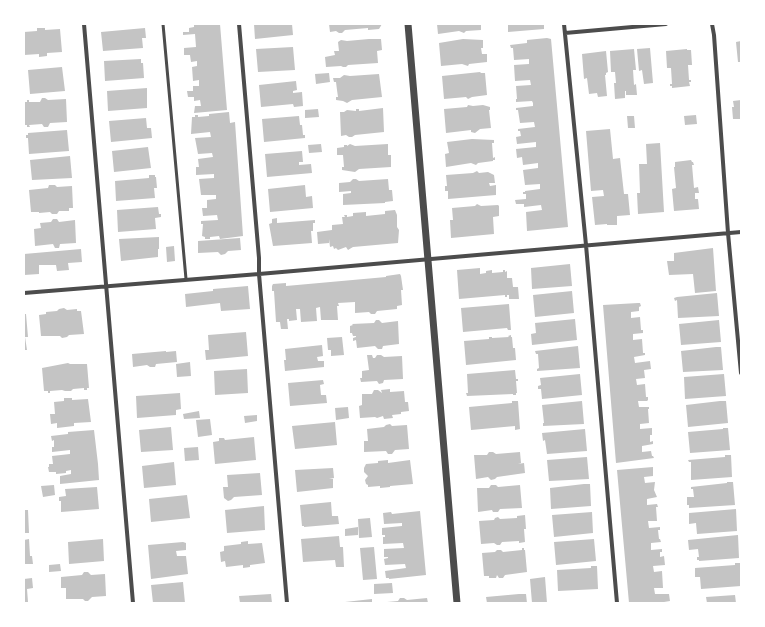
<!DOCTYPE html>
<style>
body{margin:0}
#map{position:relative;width:765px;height:627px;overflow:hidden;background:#fff;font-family:Lato,sans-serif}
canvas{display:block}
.frame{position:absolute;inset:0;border:25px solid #fff;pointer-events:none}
</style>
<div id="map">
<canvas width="765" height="627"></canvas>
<div class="frame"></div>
</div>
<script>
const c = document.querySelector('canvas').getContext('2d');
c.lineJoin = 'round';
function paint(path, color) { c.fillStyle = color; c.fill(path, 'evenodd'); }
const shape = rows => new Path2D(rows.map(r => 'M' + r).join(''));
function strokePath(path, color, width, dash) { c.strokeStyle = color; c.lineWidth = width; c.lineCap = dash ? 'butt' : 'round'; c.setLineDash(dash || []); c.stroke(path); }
paint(shape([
 [194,24,220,24,227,110,194,113,195,106,201,106,200,100,194,101,194,97,188,97,187,91,193,91,193,86,199,86,199,80,193,81,192,67,197,66,197,61,191,62,190,55,184,55,184,48,196,47,195,34,183,35,183,32,189,32,189,28,194,27],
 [254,24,292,24,293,35,255,39],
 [329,24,382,24,379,29,368,30,368,28,345,30,342,33,339,33,336,31,330,32],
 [437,24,481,24,481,30,466,31,464,33,459,31,438,34],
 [508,24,544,24,544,29,508,32],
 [37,28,45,28,45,30,60,29,62,52,47,53,47,56,39,57,39,54,24,55,24,32,37,31],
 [145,28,146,38,142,38,143,48,103,51,101,32],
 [547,38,551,39,568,227,527,231,526,212,542,210,541,205,524,207,524,204,516,204,515,200,526,199,526,194,523,194,523,192,525,192,525,191,540,189,540,184,525,185,523,170,538,168,538,163,523,165,522,157,517,158,516,149,536,147,536,142,517,144,516,137,521,136,520,131,518,131,518,129,535,127,534,122,520,123,518,110,516,110,516,108,533,106,533,103,532,101,516,102,516,99,517,99,516,86,531,85,530,80,515,81,514,65,529,64,529,59,514,60,513,48,511,48,510,45,527,43,527,40],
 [369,39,381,39,382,50,377,51,378,63,348,65,346,67,343,67,341,66,326,67,325,57,335,55,334,51,339,51,338,42,341,40,347,41],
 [463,39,483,40,483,48,481,48,482,54,487,54,487,62,469,64,468,66,462,64,441,66,439,43],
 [741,41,741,62,738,62,736,42],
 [293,47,295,70,258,72,256,49],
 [650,48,653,83,644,84,642,70,639,71,637,49],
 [634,49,636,70,633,70,634,85,636,84,637,95,626,95,626,91,625,91,625,98,615,99,614,83,616,83,615,72,611,72,610,51],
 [687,49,687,50,691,50,692,65,688,65,689,80,691,80,691,82,689,82,690,86,672,88,672,86,670,86,670,84,672,84,671,68,667,68,666,51],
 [606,51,608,72,606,73,606,75,605,75,607,96,598,97,597,93,589,94,587,78,584,79,582,54],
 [141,59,141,63,143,63,144,78,105,81,104,61],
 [62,67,65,91,30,94,28,70],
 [480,72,481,73,485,73,487,95,472,97,468,99,466,97,444,99,442,76],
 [329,73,330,82,316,84,315,74],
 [379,74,382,97,352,100,347,103,343,101,336,100,336,97,338,97,337,90,336,82,334,82,333,78,340,78,344,75,350,76],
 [296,81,297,90,293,91,293,93,302,92,303,106,294,107,293,104,261,107,259,85],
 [147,88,147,108,108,111,107,91],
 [42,98,45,98,48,100,66,99,67,122,50,123,48,127,44,127,42,124,29,125,30,127,27,127,27,125,24,125,24,102,27,102,27,100,29,100,29,102,40,102],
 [741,100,741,119,733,119,732,107,734,107,733,101],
 [468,105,473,106,483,105,490,107,490,110,489,110,491,128,480,129,475,133,471,132,471,130,446,133,444,109,467,107],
 [383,108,384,132,355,135,352,137,349,137,346,135,341,136,340,112,344,112,347,110,356,111,356,109,359,109,359,111],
 [318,109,319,117,305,118,305,110],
 [229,112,230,123,235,122,243,236,220,239,219,236,210,237,210,239,205,239,205,237,202,236,203,224,201,224,201,221,218,220,217,215,203,216,202,208,207,208,207,200,216,199,216,195,201,195,199,179,214,178,214,174,196,175,196,167,199,167,198,159,213,157,212,153,198,154,195,138,211,137,210,132,191,134,192,117,195,117,195,115,198,115,198,117,209,116,209,114],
 [696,115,697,124,685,125,684,116],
 [299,116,300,125,302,125,303,135,305,135,305,138,264,142,262,119],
 [627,116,634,116,635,128,628,128],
 [146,118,147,128,151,128,152,138,111,142,109,121],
 [610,129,613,159,620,158,624,194,628,194,630,215,617,216,617,225,607,225,607,224,595,225,592,197,604,196,603,190,591,191,586,131],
 [67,130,69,151,29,154,28,138,26,138,26,135,28,135,28,133],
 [472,139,494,140,494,143,492,143,493,158,495,157,495,160,493,160,493,161,478,163,476,165,471,163,446,167,445,154,449,153,447,142],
 [660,143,664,212,638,214,637,193,640,193,639,164,647,164,646,144],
 [321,144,322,152,309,153,308,145],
 [350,144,355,146,388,144,388,155,391,155,391,167,359,169,355,172,342,170,342,167,344,167,343,155,337,155,337,148,344,147,344,145,347,145,347,146],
 [148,147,151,168,114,172,112,151],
 [302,151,303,162,299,162,299,165,311,164,312,173,267,177,265,154],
 [70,156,72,178,32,180,30,160],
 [691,160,692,162,693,162,694,165,692,165,694,188,698,187,699,193,695,193,695,199,698,199,699,209,674,211,672,189,676,188,674,167,675,167,675,162],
 [477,171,479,173,488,172,494,175,495,183,489,183,490,186,496,185,496,195,448,199,448,191,445,191,445,186,447,186,446,175,473,173],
 [149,175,155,175,155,177,156,177,157,188,154,188,155,198,116,201,115,181,149,178],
 [353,179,356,179,359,181,388,179,389,190,392,190,393,201,385,202,385,203,343,205,343,194,351,193,351,191,339,192,339,183,350,182],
 [49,185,55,185,57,187,72,186,73,208,69,208,69,211,59,211,57,214,52,214,50,212,39,213,39,212,31,212,29,190,48,188],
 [305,185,306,197,312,196,313,208,270,212,268,189],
 [477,204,481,206,498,205,499,206,499,216,493,217,494,234,451,238,450,220,453,220,452,208,475,206],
 [158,207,159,214,161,214,161,217,155,218,156,229,118,232,117,210],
 [395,210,397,215,397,227,399,230,398,243,353,247,348,250,346,247,338,250,336,248,334,249,333,246,330,247,329,239,329,243,318,244,317,232,332,230,332,225,343,224,342,217,345,217,344,215,347,215,347,217,353,216,353,213,366,212,366,216,385,214,385,211],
 [277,218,277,223,315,220,315,223,313,223,313,231,311,231,312,243,273,246,269,224,272,223,272,219],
 [53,219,57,219,59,222,75,220,76,243,60,244,59,248,55,248,53,244,35,246,34,229,41,228,40,223,51,222],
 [159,237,159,249,158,249,158,257,121,261,119,239],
 [240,238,241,250,228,251,225,254,221,255,218,252,198,253,198,241],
 [174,246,175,261,167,262,166,247],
 [713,248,716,291,695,293,693,274,669,275,667,261,674,261,674,253],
 [81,249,82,262,68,263,69,270,57,271,56,265,39,265,39,274,24,275,24,254],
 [570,264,572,286,532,289,531,268],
 [480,268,480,274,486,273,486,271,492,270,492,273,503,272,503,270,505,270,505,272,507,271,507,278,512,278,513,287,518,287,519,299,509,299,509,295,507,295,507,297,505,297,505,295,459,299,457,270],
 [400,274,401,276,403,290,401,290,402,305,397,306,397,309,377,311,375,314,371,314,369,312,355,313,355,302,338,303,339,306,337,306,338,320,321,320,320,307,316,308,317,321,301,322,300,309,296,309,297,320,289,321,289,319,287,319,288,329,281,329,280,322,276,322,274,291,272,291,272,286,273,284,286,283,286,286,386,277,386,276],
 [248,286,250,309,221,311,220,303,186,307,185,294,213,291,213,289],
 [572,291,574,313,535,317,533,295],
 [717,293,719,316,678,318,677,300,675,301,674,298,677,297],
 [638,303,640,303,641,306,639,307,639,311,631,312,631,318,640,317,641,330,643,330,643,333,633,334,633,340,642,339,643,353,645,353,645,355,634,357,635,363,650,361,651,369,644,370,645,378,636,379,637,385,645,384,646,397,648,397,648,400,647,401,638,401,639,407,649,407,649,409,648,409,649,423,640,424,640,429,652,428,652,435,650,435,650,442,653,441,653,444,642,446,642,452,651,451,652,456,653,456,654,458,616,463,603,305],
 [509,304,511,330,508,330,507,328,463,332,461,308],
 [64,308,67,310,77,309,77,311,81,311,84,334,69,335,67,337,62,338,60,336,41,336,39,315,46,314,46,312,57,311,59,309],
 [24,314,26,314,28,337,25,337,27,350,24,350],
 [575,319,577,340,532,345,531,334,536,333,535,323],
 [376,320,379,320,382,323,398,321,399,344,383,346,382,349,378,349,375,346,357,348,356,340,353,341,353,338,356,337,356,336,353,336,352,333,350,333,350,326,353,325,352,324,374,323],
 [719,320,721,342,681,345,679,324],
 [246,332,248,356,206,360,205,350,209,350,208,335],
 [511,335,511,337,512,337,513,348,515,348,516,360,466,365,464,341,489,339,489,337,492,337,492,338,509,337,508,336],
 [342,337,344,355,331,356,331,350,328,350,327,338],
 [322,345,323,356,317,357,318,361,324,361,324,367,285,371,284,360,286,360,285,349],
 [578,346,580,368,537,371,537,369,539,368,538,354,536,354,535,351],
 [716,347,721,347,723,370,683,372,681,351],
 [166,351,166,352,176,351,177,362,156,364,155,367,150,367,147,365,133,367,132,354],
 [367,355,372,355,373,358,375,358,377,355,381,355,384,357,402,356,403,379,384,380,383,383,379,384,377,381,361,382,360,378,362,378,362,371,369,370],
 [190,362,191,376,177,377,176,364],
 [68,363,70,364,87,364,89,388,87,388,87,390,84,390,84,388,73,389,71,391,65,391,62,390,50,391,50,393,48,393,48,391,44,391,42,368],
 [247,369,248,393,215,395,214,371],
 [515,370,516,379,518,379,518,381,516,381,517,393,516,393,516,395,513,395,513,394,467,396,466,393,468,393,467,374],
 [580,374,582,395,542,399,541,389,538,389,538,386,541,385,540,378],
 [724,374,726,396,685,399,684,377],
 [323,380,324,384,320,385,321,395,326,395,327,403,290,406,288,383],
 [390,389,390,392,404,391,405,402,408,402,409,411,401,412,401,414,392,415,393,418,384,419,383,416,377,418,375,417,360,418,359,406,362,405,362,394,372,394,374,390,378,390,382,393,381,390],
 [180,393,181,409,176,410,176,415,137,418,136,396],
 [64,398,72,398,72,400,88,399,91,422,74,423,74,426,57,428,57,423,51,424,50,414,55,414,54,402,64,401],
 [512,401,518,401,520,429,515,430,515,426,471,430,469,407,512,403],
 [582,401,584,424,543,426,543,423,544,423,542,405],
 [720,401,726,401,728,423,688,427,686,405],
 [348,407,349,418,336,420,335,408],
 [199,411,200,418,184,419,183,414],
 [257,415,257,421,245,423,244,416],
 [210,419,212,435,198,437,196,420],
 [335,422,337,445,295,449,292,426],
 [390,424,392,426,407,425,409,449,395,450,392,454,388,454,386,451,364,452,364,441,368,441,367,429,384,427,386,425],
 [171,427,173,450,141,452,139,430],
 [723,428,728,428,730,450,690,453,688,432,723,429],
 [585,429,587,451,547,454,545,440,543,441,542,433],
 [94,430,98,464,99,480,60,484,60,476,71,474,71,470,66,471,66,473,56,474,56,472,49,472,48,467,49,467,49,464,53,464,52,456,70,454,70,450,52,452,52,447,54,447,54,440,52,441,51,436,68,434,68,432],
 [254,437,256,460,215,464,213,442,219,441,219,438,224,438,225,440],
 [198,447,199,460,185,461,184,448],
 [489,452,493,452,496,454,520,452,521,463,518,464,524,463,525,473,497,477,495,479,491,480,488,477,476,479,474,455,487,455],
 [725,455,731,455,732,477,691,480,691,462,689,462,688,460,725,457],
 [587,457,589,479,549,481,547,460],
 [388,460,388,463,410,460,413,484,390,486,390,487,380,488,380,486,368,487,368,485,366,484,365,480,368,476,364,472,364,468,366,464,378,463,378,461],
 [174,462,176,485,144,488,142,466],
 [653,467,653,476,644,477,645,483,655,482,654,490,657,497,647,499,647,505,657,504,658,507,656,507,657,521,648,521,649,528,660,527,660,530,658,530,659,539,660,539,661,542,651,543,651,550,662,549,662,552,660,552,660,557,664,556,665,565,653,566,654,572,662,571,663,588,654,588,655,594,669,594,670,601,664,602,664,603,629,603,617,470],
 [333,468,334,478,329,479,333,479,333,488,297,492,295,470],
 [260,473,262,495,234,497,231,500,228,501,224,498,223,487,228,487,227,475],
 [727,482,733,482,735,505,689,508,689,505,687,505,687,497,694,497,693,489,691,489,691,487,727,483],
 [584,484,590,484,591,506,551,509,550,488],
 [54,485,55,495,43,497,41,486],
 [491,485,496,485,498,487,520,485,522,508,500,509,498,512,493,512,492,510,478,512,477,488,489,488],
 [97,487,99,509,61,512,61,501,59,501,59,497,66,496,65,489],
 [187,495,190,518,151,522,149,499],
 [331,502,332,516,338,516,339,524,304,527,304,526,302,526,300,505],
 [264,506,265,530,227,533,225,510],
 [736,509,737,531,697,534,696,523,689,524,689,513],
 [24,510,28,510,29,533,24,533],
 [420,511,426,575,389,579,389,578,386,578,385,571,406,568,405,564,385,565,384,559,388,558,388,557,384,557,384,549,404,548,403,543,383,544,383,537,385,537,385,535,382,535,382,528,402,526,402,523,384,524,383,513,391,512,392,514],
 [592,512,593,533,554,537,552,515],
 [525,515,526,529,524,529,525,542,519,543,519,541,502,542,500,545,497,545,494,543,481,544,479,521,494,520,495,518,498,517,500,519,517,518,517,516],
 [370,518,372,537,359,538,358,519],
 [358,527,358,535,345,536,345,529],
 [738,535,739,558,699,561,699,560,697,560,697,557,699,557,698,549,689,550,688,540],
 [339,536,340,547,343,547,344,567,336,567,335,560,303,562,301,539],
 [29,539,30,556,32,556,33,564,24,564,24,540],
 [103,539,104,561,69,564,68,542],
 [594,539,596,561,556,565,554,542],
 [248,541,248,544,262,543,265,563,250,565,250,567,243,568,243,565,226,567,225,561,221,562,220,552,224,551,224,546,241,544,241,542],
 [183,542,186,543,186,550,176,551,177,556,186,556,188,574,151,579,148,545],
 [374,547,377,579,363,580,360,548],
 [522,548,524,548,524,550,525,550,527,572,505,575,503,578,499,578,497,575,496,578,489,578,489,576,484,576,482,553,495,552,497,550,501,550,503,552,522,550],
 [735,563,740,563,741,586,701,589,700,577,695,577,695,568,735,565],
 [60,564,61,571,49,572,49,565],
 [591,566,597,566,598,589,558,591,557,570,591,568],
 [84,572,88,572,91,575,105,574,106,596,92,597,88,601,85,601,83,599,66,599,66,588,61,588,61,577,82,575],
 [545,577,547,603,532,603,530,579],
 [32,578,33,588,27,589,28,602,24,603,24,579],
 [183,582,185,603,153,603,151,585],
 [392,583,393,593,374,594,374,584],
 [271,594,272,603,240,603,239,596],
 [519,594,526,594,527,603,487,603,486,597],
 [735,595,736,603,707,603,706,597],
 [400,598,404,598,407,600,427,598,428,603,387,603,387,602,398,601],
 [372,599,372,603,345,603,345,602]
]), '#c4c4c4');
strokePath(shape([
 [163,24,186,279]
]), '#4c4c4c', 3);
strokePath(shape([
 [84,24,133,603],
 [239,24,259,258,259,274,287,603],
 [564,24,586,245,617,603],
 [712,24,714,35,728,233,741,373],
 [565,33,666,24],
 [24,293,259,274,741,232]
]), '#4c4c4c', 4);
strokePath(shape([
 [408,24,457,603]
]), '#4c4c4c', 7);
</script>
